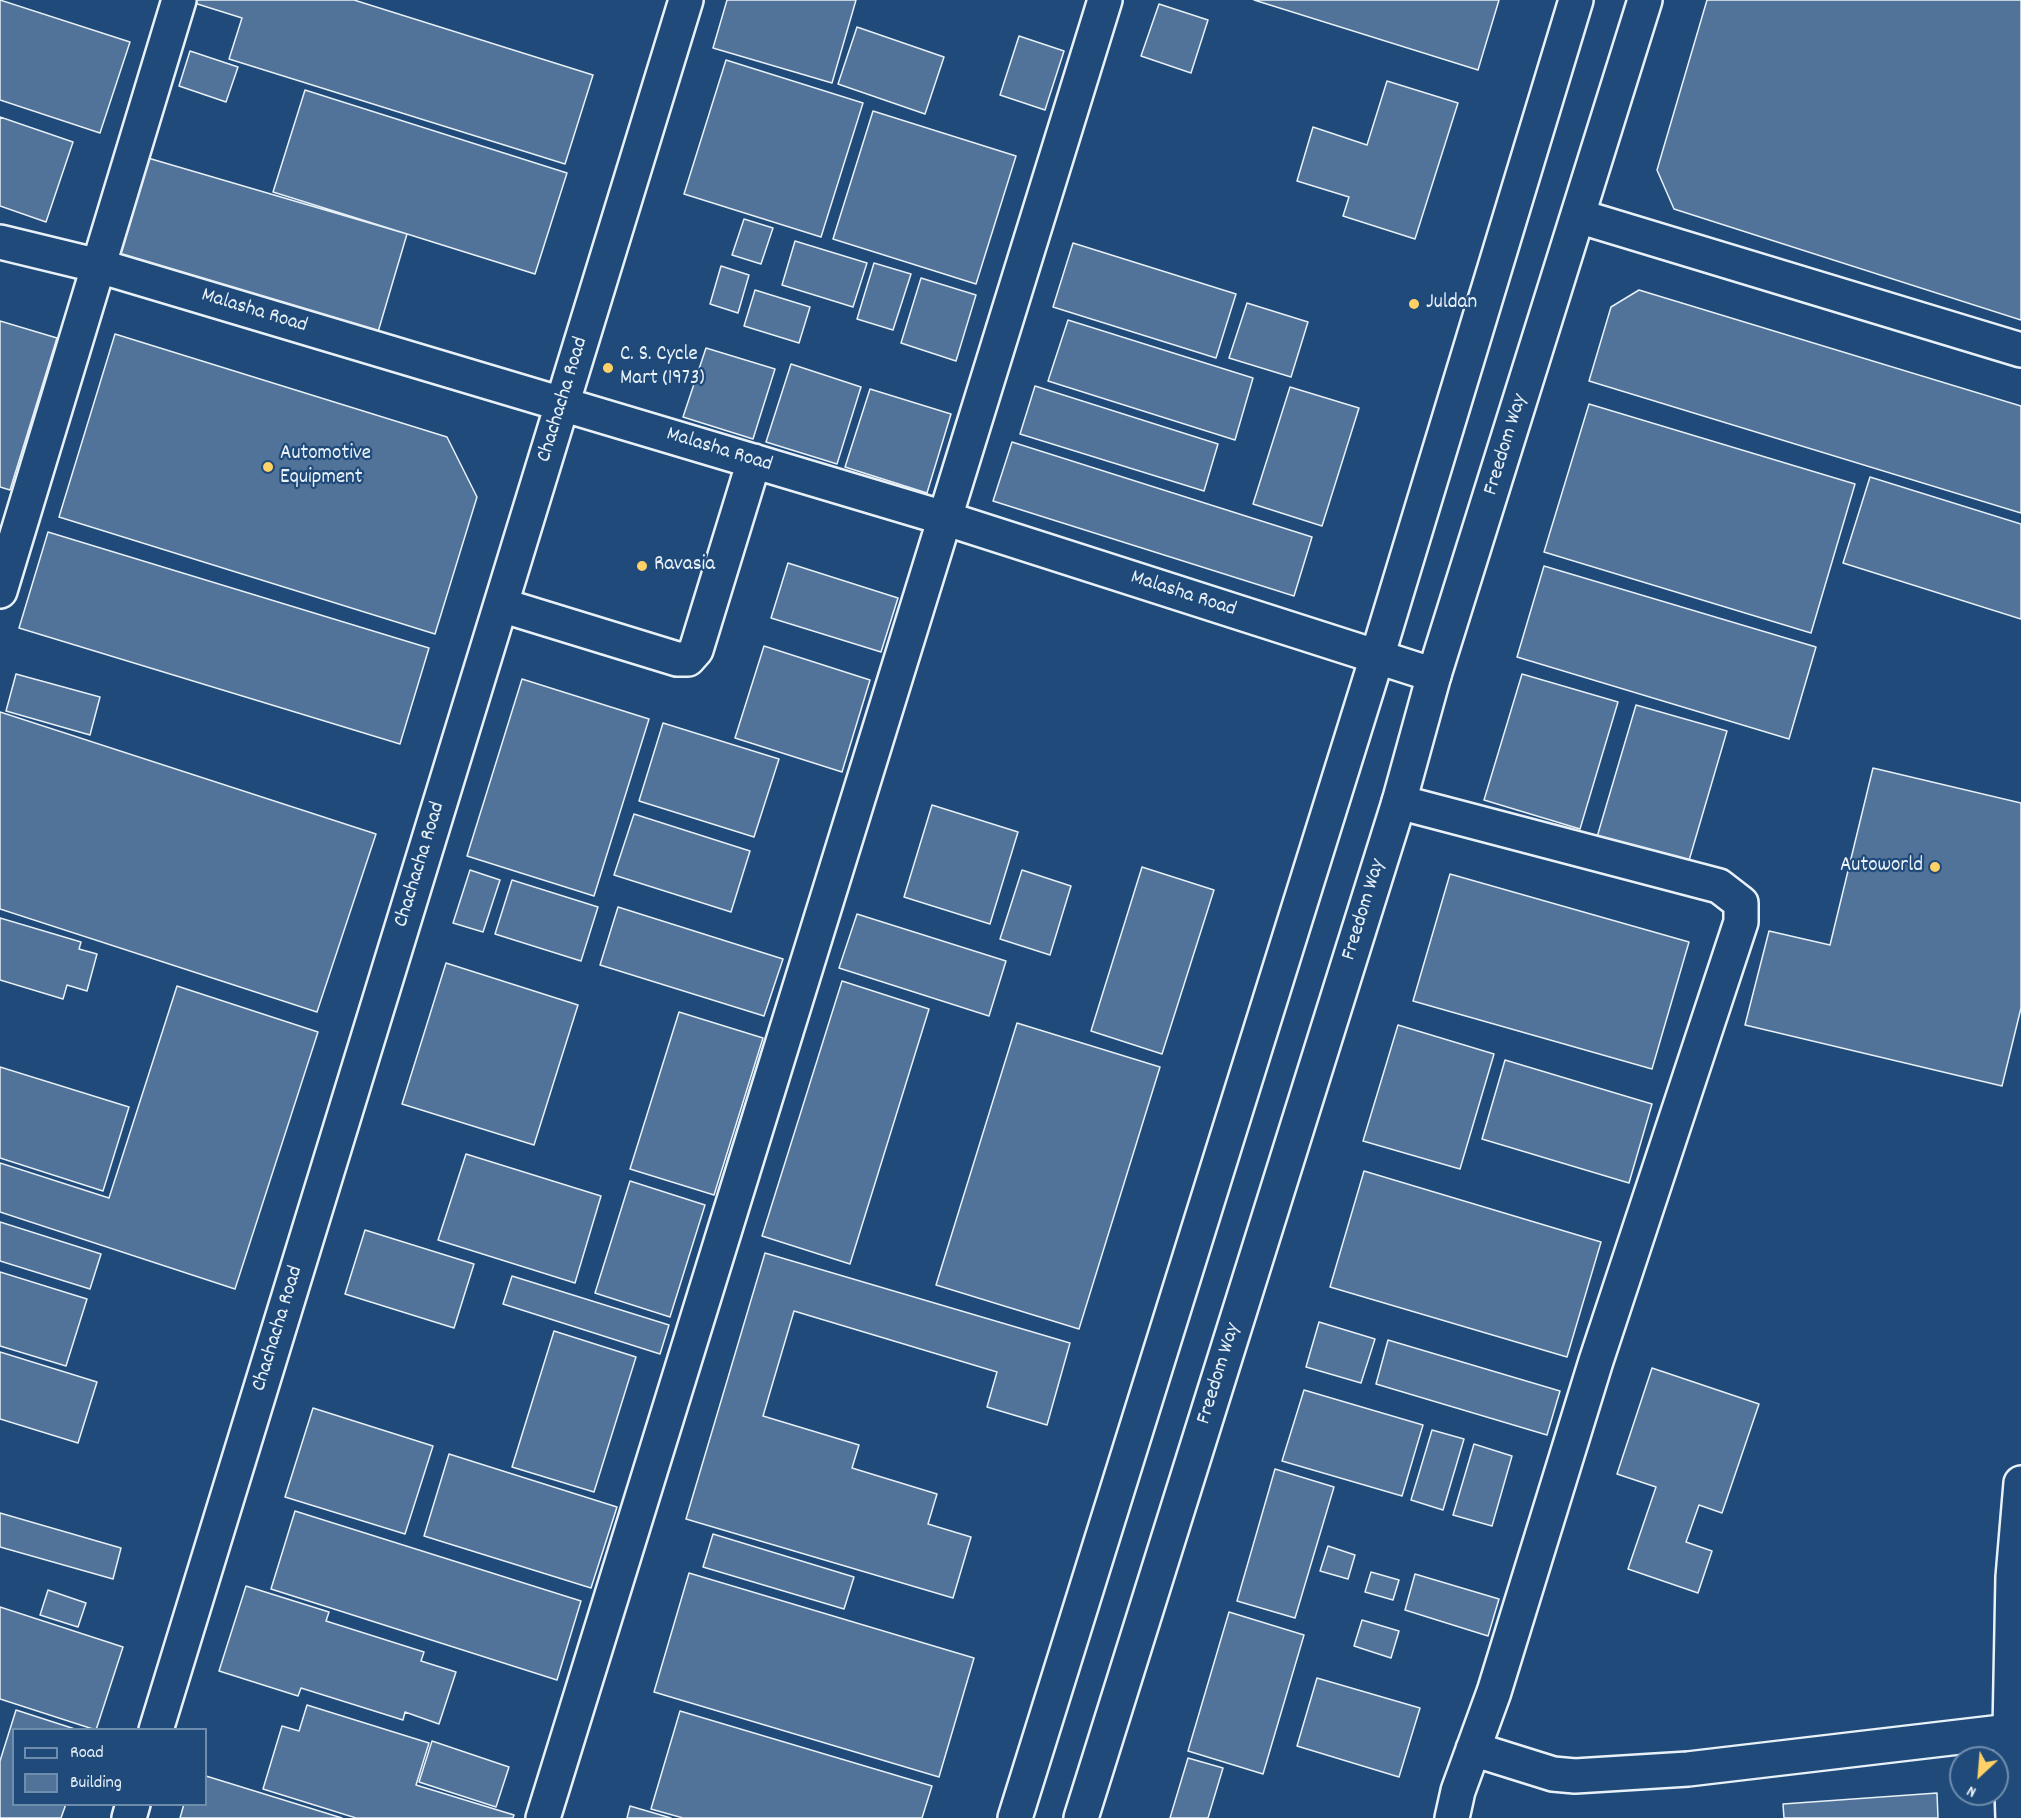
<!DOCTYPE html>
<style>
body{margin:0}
#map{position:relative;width:2021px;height:1818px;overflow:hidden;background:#1f4a7a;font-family:Dekko,sans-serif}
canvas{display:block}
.legend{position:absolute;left:12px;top:1728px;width:195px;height:78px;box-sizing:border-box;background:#1f4a7a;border:2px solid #6f8dac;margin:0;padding:8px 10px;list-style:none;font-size:18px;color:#e8f1f8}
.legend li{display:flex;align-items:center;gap:12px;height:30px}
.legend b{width:30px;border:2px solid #6f8dac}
.north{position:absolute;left:1949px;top:1746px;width:60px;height:60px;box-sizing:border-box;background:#1f4a7a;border:2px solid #6f8dac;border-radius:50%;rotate:206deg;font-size:16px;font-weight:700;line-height:24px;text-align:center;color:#e8f1f8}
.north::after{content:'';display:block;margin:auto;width:21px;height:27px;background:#ffd166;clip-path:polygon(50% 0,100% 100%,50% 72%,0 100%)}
</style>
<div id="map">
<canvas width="2021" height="1818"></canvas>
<ul class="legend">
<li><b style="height:8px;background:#1f4a7a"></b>Road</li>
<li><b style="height:16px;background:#517399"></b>Building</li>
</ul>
<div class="north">N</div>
</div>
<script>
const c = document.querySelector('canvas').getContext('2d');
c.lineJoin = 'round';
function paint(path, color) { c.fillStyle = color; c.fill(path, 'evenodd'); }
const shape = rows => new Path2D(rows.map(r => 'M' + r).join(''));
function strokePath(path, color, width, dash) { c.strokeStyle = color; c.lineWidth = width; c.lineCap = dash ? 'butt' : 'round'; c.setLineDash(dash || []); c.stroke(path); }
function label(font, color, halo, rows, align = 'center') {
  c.font = font + ' Dekko,sans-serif'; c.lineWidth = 4.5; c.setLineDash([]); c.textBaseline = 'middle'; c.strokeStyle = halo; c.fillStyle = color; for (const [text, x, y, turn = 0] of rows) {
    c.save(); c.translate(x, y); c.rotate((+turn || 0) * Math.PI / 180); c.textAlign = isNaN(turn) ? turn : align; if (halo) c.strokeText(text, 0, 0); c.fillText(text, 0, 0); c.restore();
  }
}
const building = shape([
 [0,0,130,42,100,133,0,100,0,0],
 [192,0,354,0,593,75,565,164,229,59,242,18,191,2,192,0],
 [727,0,856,0,832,83,713,48,727,0],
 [1254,0,1499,0,1478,70,1254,0],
 [1707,0,2021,0,2021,320,1674,209,1657,170,1707,0],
 [1159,4,1208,20,1191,73,1141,56,1159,4],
 [857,27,944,57,925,114,838,84,857,27],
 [1019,36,1064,51,1045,110,1000,95,1019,36],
 [190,51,238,67,226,102,179,86,190,51],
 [726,60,863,103,821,237,684,194,726,60],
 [1387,81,1458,103,1415,239,1343,216,1349,197,1297,181,1313,127,1367,145,1387,81],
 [305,90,567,173,535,274,273,192,305,90],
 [873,111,1016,156,976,284,833,239,873,111],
 [0,117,73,142,46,222,0,206,0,117],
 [148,158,407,234,378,332,119,255,148,158],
 [744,219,773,228,761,264,732,255,744,219],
 [795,241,867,263,853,307,782,285,795,241],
 [1073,243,1236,294,1216,358,1053,307,1073,243],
 [874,263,911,274,893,330,857,319,874,263],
 [721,266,749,275,738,313,710,304,721,266],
 [921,278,976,295,956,361,901,343,921,278],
 [755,290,810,307,799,343,744,326,755,290],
 [1639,290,2021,406,2021,513,1589,381,1611,307,1639,290],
 [1247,303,1308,322,1291,377,1229,358,1247,303],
 [1068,320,1253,378,1235,440,1048,381,1068,320],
 [0,321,57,338,10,490,0,487,0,321],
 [115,334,447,437,477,497,435,634,59,517,115,334],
 [706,348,775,369,753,439,683,417,706,348],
 [791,364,861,387,837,464,766,442,791,364],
 [1035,386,1218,444,1204,491,1020,434,1035,386],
 [1290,387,1359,408,1322,526,1253,504,1290,387],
 [870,389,951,414,927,493,845,467,870,389],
 [1589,404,1855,484,1811,633,1544,552,1589,404],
 [1012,442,1312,537,1294,596,993,501,1012,442],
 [1870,477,2021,524,2021,619,1843,563,1870,477],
 [48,532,429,648,400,744,19,628,48,532],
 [788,563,898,598,881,652,771,618,788,563],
 [1544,566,1816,647,1789,739,1517,657,1544,566],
 [764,646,870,680,842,772,735,738,764,646],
 [16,674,100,697,90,735,6,711,16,674],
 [1522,674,1618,702,1580,829,1484,800,1522,674],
 [522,679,649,719,594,896,467,856,522,679],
 [1636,705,1727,731,1688,864,1597,837,1636,705],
 [0,712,376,834,317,1012,0,909,0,712],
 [663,723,779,759,754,837,639,801,663,723],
 [1873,768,2021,803,2021,1008,2002,1086,1745,1025,1769,931,1830,945,1873,768],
 [932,805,1018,832,990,924,904,897,932,805],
 [634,814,750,851,731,912,614,875,634,814],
 [1142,867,1214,890,1162,1054,1091,1031,1142,867],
 [470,870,500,880,483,932,453,923,470,870],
 [1022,870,1071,886,1050,955,1000,939,1022,870],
 [1450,874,1689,942,1652,1069,1413,1001,1450,874],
 [512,880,598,907,581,961,495,934,512,880],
 [618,907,783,959,764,1016,600,965,618,907],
 [857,914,1006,961,989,1016,839,968,857,914],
 [0,918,81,942,79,949,97,954,87,991,67,985,63,999,0,980,0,918],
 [446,963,578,1005,534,1145,402,1104,446,963],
 [842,981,929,1009,850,1264,762,1236,842,981],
 [177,986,318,1032,235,1289,0,1212,0,1163,109,1198,177,986],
 [679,1012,763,1038,714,1195,630,1169,679,1012],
 [1017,1023,1160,1067,1079,1329,936,1285,1017,1023],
 [1398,1025,1494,1054,1460,1169,1363,1141,1398,1025],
 [1505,1060,1652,1104,1629,1183,1482,1139,1505,1060],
 [0,1067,129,1107,103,1191,0,1158,0,1067],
 [466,1154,601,1196,575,1283,438,1240,466,1154],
 [1364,1171,1601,1242,1567,1357,1330,1287,1364,1171],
 [630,1181,705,1205,670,1317,595,1293,630,1181],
 [0,1222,101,1254,90,1289,0,1261,0,1222],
 [365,1230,474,1264,454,1328,345,1294,365,1230],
 [765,1253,1070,1343,1047,1425,987,1407,997,1372,794,1311,763,1416,859,1445,852,1468,937,1494,928,1524,971,1537,953,1598,686,1519,765,1253],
 [0,1272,87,1299,66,1366,0,1346,0,1272],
 [512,1276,669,1325,660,1354,503,1304,512,1276],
 [1319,1322,1375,1339,1361,1383,1306,1367,1319,1322],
 [554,1331,636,1357,594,1492,512,1467,554,1331],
 [1388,1340,1560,1391,1547,1435,1376,1384,1388,1340],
 [0,1352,97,1382,78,1443,0,1419,0,1352],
 [1652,1368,1759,1404,1722,1513,1699,1505,1686,1542,1712,1551,1698,1593,1628,1569,1656,1487,1617,1474,1652,1368],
 [1304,1390,1423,1425,1402,1496,1282,1461,1304,1390],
 [313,1408,433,1446,405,1534,285,1497,313,1408],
 [1432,1430,1464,1439,1443,1510,1411,1500,1432,1430],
 [1474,1444,1512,1456,1492,1526,1453,1515,1474,1444],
 [449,1454,617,1507,591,1588,424,1536,449,1454],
 [1275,1469,1334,1487,1295,1618,1237,1601,1275,1469],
 [295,1511,581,1601,557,1680,271,1589,295,1511],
 [0,1513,121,1548,113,1579,0,1547,0,1513],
 [713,1534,854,1577,844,1609,703,1567,713,1534],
 [1328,1546,1355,1555,1348,1579,1320,1571,1328,1546],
 [1371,1572,1399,1580,1393,1600,1365,1592,1371,1572],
 [689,1573,974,1658,939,1777,654,1692,689,1573],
 [1415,1574,1499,1599,1488,1636,1405,1610,1415,1574],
 [246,1586,329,1612,326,1621,424,1652,421,1661,456,1672,439,1724,405,1712,403,1720,301,1688,298,1696,219,1671,246,1586],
 [48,1590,86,1603,78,1627,40,1615,48,1590],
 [0,1607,123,1647,96,1730,0,1699,0,1607],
 [1229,1612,1304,1635,1263,1774,1188,1751,1229,1612],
 [1362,1620,1399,1631,1391,1658,1354,1646,1362,1620],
 [1317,1678,1420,1708,1399,1777,1297,1746,1317,1678],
 [307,1705,429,1743,416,1785,514,1815,513,1818,356,1818,263,1789,282,1726,299,1731,307,1705],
 [16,1710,78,1730,14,1730,14,1804,66,1804,61,1818,0,1818,0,1761,16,1710],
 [680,1711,932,1786,922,1818,683,1818,651,1809,680,1711],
 [432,1741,509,1767,496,1807,419,1782,432,1741],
 [1188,1758,1223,1768,1208,1818,1170,1818,1188,1758],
 [206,1776,342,1818,180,1818,184,1804,206,1804,206,1776],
 [1937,1793,1938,1818,1784,1818,1783,1804,1937,1793],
 [630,1806,671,1818,627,1818,630,1806]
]);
paint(building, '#517399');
strokePath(building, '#e8f1f8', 1.5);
const minor = shape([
 [1578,216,2021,350],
 [0,242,99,266,944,518,1434,675],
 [0,591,179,0],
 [501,605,677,659,688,659,696,650,754,461],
 [1399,802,1719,886,1741,903,1741,922,1596,1361,1494,1692,1458,1791,1452,1818],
 [156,1730,686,0],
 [1473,1749,1553,1774,1575,1776,1688,1769,2010,1731],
 [129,1818,133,1804],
 [543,1818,1105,0]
]);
const major = shape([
 [1015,1818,1377,657,1576,0],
 [1081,1818,1399,802,1434,675,1645,0],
 [2013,1818,2010,1731,2013,1577,2021,1483]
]);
strokePath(minor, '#e8f1f8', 38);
strokePath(major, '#e8f1f8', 38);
strokePath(minor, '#1f4a7a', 33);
strokePath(major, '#1f4a7a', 33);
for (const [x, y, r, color] of [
 [1414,304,6,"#ffd166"],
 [608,368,6,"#ffd166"],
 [268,467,6,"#ffd166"],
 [642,566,6,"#ffd166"],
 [1935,867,6,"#ffd166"]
]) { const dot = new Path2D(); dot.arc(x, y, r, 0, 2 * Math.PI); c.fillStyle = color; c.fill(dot); strokePath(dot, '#1f4a7a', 2); }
label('21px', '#e8f1f8', '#1f4a7a', [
 ["Juldan",1426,304],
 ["C. S. Cycle",620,356],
 ["Mart (1973)",620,380],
 ["Automotive",280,455],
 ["Equipment",280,479],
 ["Ravasia",654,566],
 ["Autoworld",1923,867,"right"]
], 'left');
label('21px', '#e8f1f8', '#1f4a7a', [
 ["Malasha Road",254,312,17],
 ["Chachacha Road",564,400,-73],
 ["Freedom Way",1507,445,-73],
 ["Malasha Road",719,451,17],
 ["Malasha Road",1183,595,18],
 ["Chachacha Road",421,865,-73],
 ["Freedom Way",1365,910,-73],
 ["Chachacha Road",279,1329,-73],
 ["Freedom Way",1220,1374,-73]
]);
</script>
